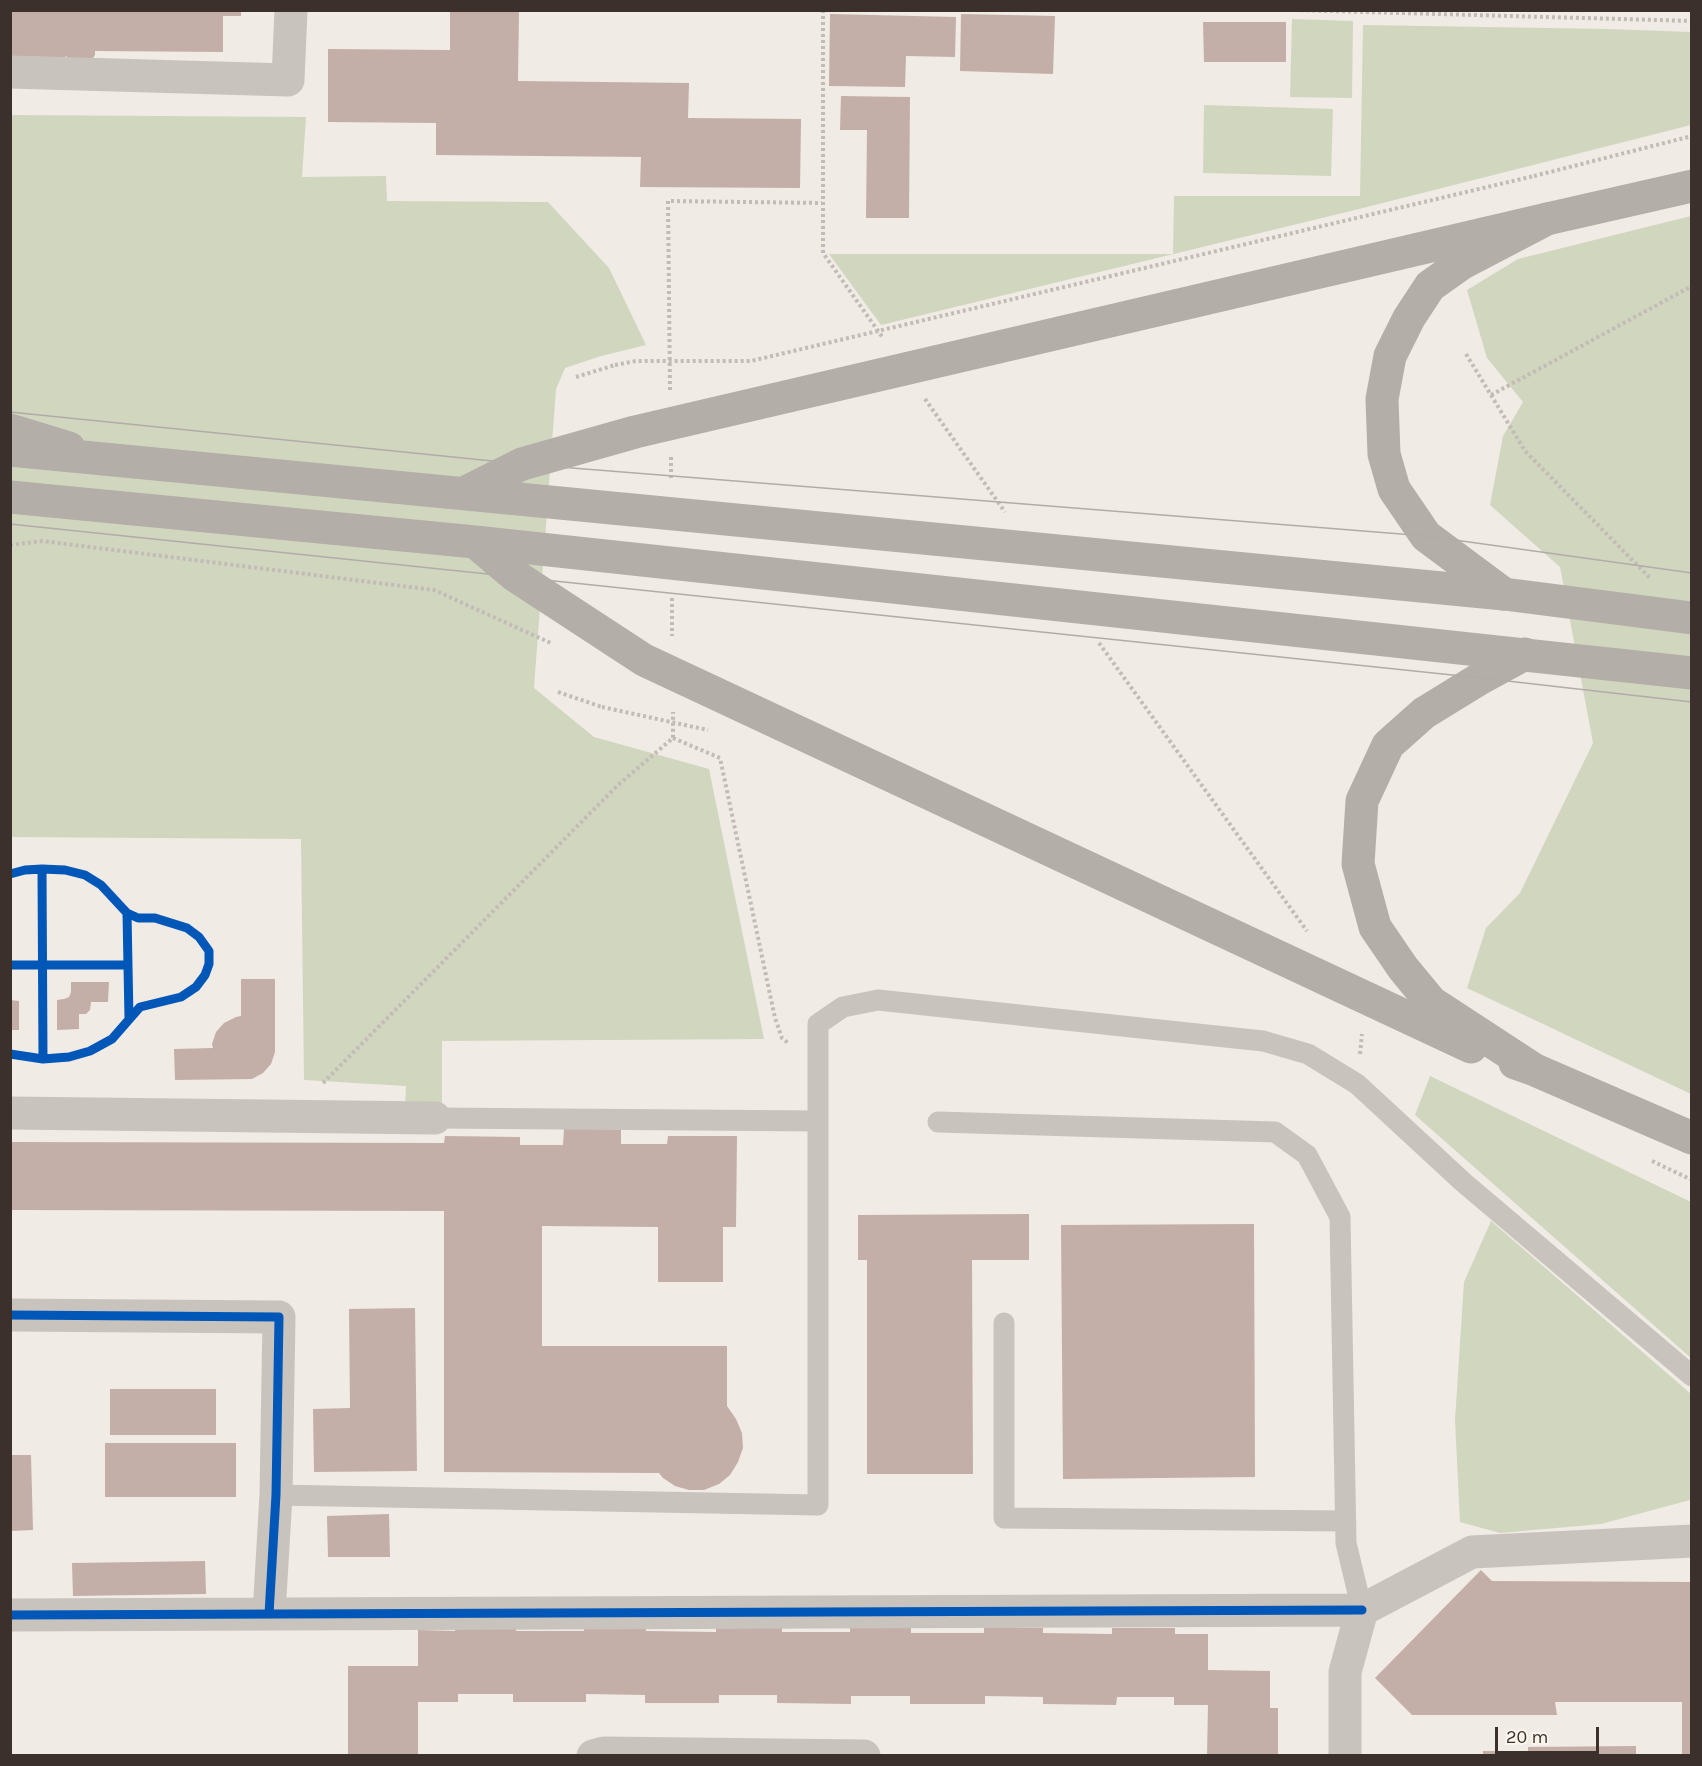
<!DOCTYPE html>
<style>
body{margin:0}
#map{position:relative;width:1702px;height:1766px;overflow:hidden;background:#f0ebe5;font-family:Karla,sans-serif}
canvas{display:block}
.frame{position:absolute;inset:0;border:12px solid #3b302b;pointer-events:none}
.scale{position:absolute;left:1495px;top:1727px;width:104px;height:27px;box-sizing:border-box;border:3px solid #3b302b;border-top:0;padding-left:8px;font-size:18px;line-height:21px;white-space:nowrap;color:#3b302b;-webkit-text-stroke:4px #fbf5ee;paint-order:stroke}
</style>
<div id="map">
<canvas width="1702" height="1766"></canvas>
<div class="frame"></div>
<div class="scale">20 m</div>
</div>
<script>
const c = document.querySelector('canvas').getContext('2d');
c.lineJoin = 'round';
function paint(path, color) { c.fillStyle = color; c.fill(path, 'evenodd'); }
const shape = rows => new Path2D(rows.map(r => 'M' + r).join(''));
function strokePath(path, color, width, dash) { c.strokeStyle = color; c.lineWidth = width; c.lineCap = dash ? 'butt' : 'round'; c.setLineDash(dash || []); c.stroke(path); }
paint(shape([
 [1292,19,1353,21,1352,98,1290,97],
 [1363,25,1608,29,1691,32,1691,125,1359,209,881,325,829,254,1173,254,1174,196,1360,196],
 [1204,105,1333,109,1331,176,1203,173],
 [11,115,306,117,302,177,386,176,387,201,548,202,609,268,646,345,601,356,565,368,556,389,534,688,594,737,709,769,764,1039,442,1041,442,1108,405,1107,406,1086,304,1080,301,839,11,837],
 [1691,216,1691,1094,1467,988,1486,928,1520,893,1593,743,1560,567,1490,505,1503,436,1523,402,1487,358,1467,290,1518,259],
 [1430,1076,1691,1202,1691,1358,1415,1115],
 [1491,1221,1691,1394,1692,1492,1690,1500,1601,1524,1500,1533,1460,1522,1455,1420,1464,1282]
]), '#d1d6bf');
paint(shape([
 [10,10,241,10,241,16,223,16,223,52,95,51,95,55,90,62,73,62,66,56,60,63,44,63,38,56,31,63,10,59],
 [450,10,519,11,518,81,689,83,688,118,801,119,800,188,640,187,641,157,436,155,436,123,328,122,328,49,450,50],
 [830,14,956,17,955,57,906,56,905,87,829,86],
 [961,14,1055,16,1053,74,960,71],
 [1203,22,1286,22,1286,62,1204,62],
 [841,96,910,97,909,218,866,218,867,130,840,130],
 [241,979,275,979,275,1052,271,1064,263,1073,252,1079,175,1080,174,1049,213,1048,212,1044,216,1032,224,1023,236,1017,241,1016],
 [71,982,109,982,108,1002,91,1002,90,1010,86,1014,79,1014,79,1029,57,1030,57,1000,64,999,69,997,71,992],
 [10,1000,19,1001,19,1030,10,1030],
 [564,1129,621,1129,621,1144,667,1144,668,1136,737,1136,736,1227,723,1227,723,1282,658,1282,658,1227,542,1226,542,1346,727,1346,727,1406,736,1419,742,1433,743,1448,738,1462,730,1475,719,1484,704,1490,689,1490,675,1486,663,1478,659,1473,444,1472,444,1211,10,1210,10,1142,444,1143,445,1136,520,1137,520,1145,563,1145],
 [1029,1214,1029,1260,972,1260,973,1474,867,1474,867,1260,858,1260,858,1215],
 [1254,1224,1255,1477,1063,1479,1061,1225],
 [415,1308,417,1471,314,1472,313,1409,350,1408,349,1309],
 [110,1389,216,1389,216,1435,110,1435],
 [105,1443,236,1443,236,1497,105,1497],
 [10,1455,31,1455,33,1530,10,1531],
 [389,1514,390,1557,328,1557,327,1516],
 [205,1561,206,1594,73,1596,72,1563],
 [1481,1570,1492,1581,1692,1582,1692,1756,1682,1756,1682,1702,1555,1702,1557,1715,1412,1715,1375,1678],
 [455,1625,516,1626,516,1631,584,1631,584,1626,646,1626,646,1631,716,1632,716,1626,782,1627,782,1632,850,1632,850,1627,911,1627,911,1633,984,1633,984,1627,1043,1628,1043,1633,1112,1634,1112,1628,1175,1628,1175,1634,1208,1634,1208,1670,1270,1671,1270,1708,1278,1708,1278,1756,1207,1756,1208,1705,1174,1705,1174,1697,1117,1697,1116,1705,1043,1704,1043,1697,985,1696,985,1704,910,1704,910,1696,851,1696,851,1704,777,1703,777,1695,719,1695,719,1703,645,1703,645,1695,586,1694,586,1702,513,1702,513,1694,458,1694,458,1702,418,1702,418,1756,348,1756,348,1666,418,1666,418,1630,455,1631],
 [1636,1746,1636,1756,1528,1756,1528,1747],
 [1483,1751,1514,1751,1514,1756,1483,1756]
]), '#c3afa7');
strokePath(shape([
 [823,10,823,253,883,338],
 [1294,10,1692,21],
 [1534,176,1692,136],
 [1466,354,1525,451,1650,578],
 [576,377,615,365],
 [670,390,668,201,822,203],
 [1491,395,1692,286],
 [925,399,1005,512],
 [671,457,671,480],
 [672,598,672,636],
 [1099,643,1307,931],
 [558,692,602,707],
 [673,738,720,758,775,1018,782,1038,789,1044],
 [1360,1054,1362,1034],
 [323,1083,618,785,673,738,673,712],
 [1652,1161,1692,1180]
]), '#c2bbb6', 4, [3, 3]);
strokePath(shape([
 [435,1118,818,1121],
 [938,1122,1275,1132,1307,1155,1340,1217,1346,1543,1362,1610],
 [1004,1323,1004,1518,1346,1521],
 [276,1495,818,1505,818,1024,843,1007,878,1000,1263,1041,1308,1054,1357,1084,1463,1182,1692,1376]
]), '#c9c3be', 21);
strokePath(shape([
 [10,72,288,80,291,10],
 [10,1113,435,1118],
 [10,1315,279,1317,276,1495,269,1614],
 [10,1615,1362,1610],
 [593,1756,604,1753,864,1756],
 [1345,1756,1345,1672,1362,1610,1472,1552,1692,1541]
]), '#c9c3be', 33);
strokePath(shape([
 [10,430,69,448],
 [1504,594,1426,536,1394,489,1384,454,1382,399,1390,356,1409,318,1430,286,1461,264,1547,219,1692,186],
 [1525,654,1481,678,1424,713,1388,745,1362,801,1358,864,1375,927,1403,968,1431,1002,1535,1070],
 [1515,1063,1535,1070,1692,1138]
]), '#b4aea8', 33);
strokePath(shape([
 [10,412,522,464,1426,536,1692,573],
 [10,524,1481,678,1692,702]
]), '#b1aca8', 1.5);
strokePath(shape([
 [615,365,636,361,751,361,1534,176],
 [10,545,42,541,434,590,553,644],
 [602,707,708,730]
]), '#c2bbb6', 4, [3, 3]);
strokePath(shape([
 [10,450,1504,594,1692,618],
 [464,493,522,464,635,432,1547,219],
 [10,497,475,542,1692,673],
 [475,542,514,575,644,660,1471,1047]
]), '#b4aea8', 33);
strokePath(shape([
 [42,869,43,1059],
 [10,874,25,870,42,869,65,870,85,875,101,885,127,913,138,918,155,918,187,928,199,937,209,951,209,964,205,975,196,987,181,997,140,1007,112,1039,90,1051,69,1057,43,1059,10,1054],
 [127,913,129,1019],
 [10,965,128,965],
 [10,1315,279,1317,276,1495,269,1614],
 [10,1615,1362,1610]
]), '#0057b8', 9);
</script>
